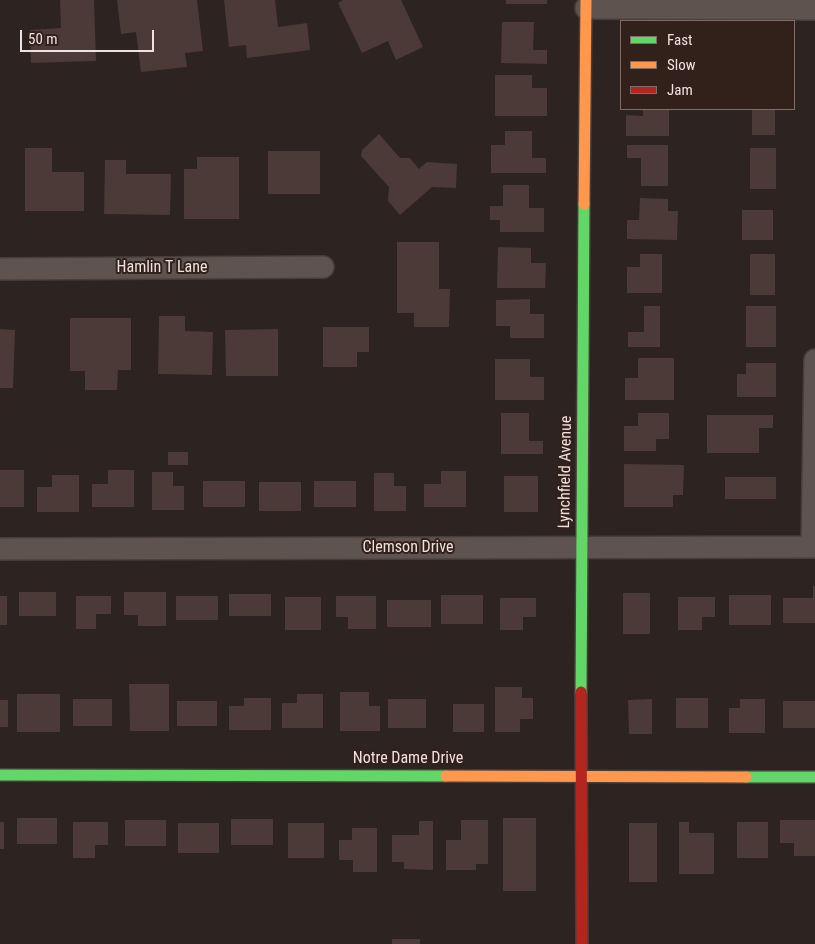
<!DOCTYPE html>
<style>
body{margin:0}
#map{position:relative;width:815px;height:944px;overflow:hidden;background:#2d2320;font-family:"Roboto Condensed",sans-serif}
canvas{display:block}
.legend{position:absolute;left:620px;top:20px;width:175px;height:90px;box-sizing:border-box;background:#32201b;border:1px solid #7e6d69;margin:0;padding:6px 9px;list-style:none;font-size:15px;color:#efe1de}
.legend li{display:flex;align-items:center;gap:10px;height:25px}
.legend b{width:25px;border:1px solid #7e6d69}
.scale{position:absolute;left:20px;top:30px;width:134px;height:22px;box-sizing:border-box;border:2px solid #efe1de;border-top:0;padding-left:6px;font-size:15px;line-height:18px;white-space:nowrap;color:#efe1de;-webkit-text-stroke:4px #32201b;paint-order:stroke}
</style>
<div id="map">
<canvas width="815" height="944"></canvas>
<ul class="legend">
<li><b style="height:6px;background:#63d668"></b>Fast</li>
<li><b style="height:6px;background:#ff974d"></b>Slow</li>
<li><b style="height:6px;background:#b3261e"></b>Jam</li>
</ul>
<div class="scale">50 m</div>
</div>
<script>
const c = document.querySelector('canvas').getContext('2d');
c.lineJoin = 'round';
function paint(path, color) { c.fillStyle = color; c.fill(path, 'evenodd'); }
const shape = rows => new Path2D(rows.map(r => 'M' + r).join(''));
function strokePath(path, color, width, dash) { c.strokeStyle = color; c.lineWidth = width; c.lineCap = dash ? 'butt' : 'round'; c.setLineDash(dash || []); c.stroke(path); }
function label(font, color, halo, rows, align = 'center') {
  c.font = font + ' "Roboto Condensed",sans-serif'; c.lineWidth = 4; c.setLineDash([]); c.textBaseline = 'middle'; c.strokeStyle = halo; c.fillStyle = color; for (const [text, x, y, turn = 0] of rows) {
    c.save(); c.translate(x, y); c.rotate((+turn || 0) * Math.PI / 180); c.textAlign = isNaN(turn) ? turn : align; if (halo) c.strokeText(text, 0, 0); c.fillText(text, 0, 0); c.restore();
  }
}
paint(shape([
 [60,0,94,0,96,61,31,63,30,30,61,28],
 [117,0,197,0,203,51,185,53,187,67,141,72,136,32,121,34],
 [224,0,275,0,278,27,307,23,310,50,247,58,246,45,229,47],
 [343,0,401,0,423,47,396,60,388,41,362,53,338,3],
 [506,0,547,0,547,4,506,4],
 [502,22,534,22,533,50,547,50,547,64,501,63],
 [495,75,532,75,532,88,547,88,547,116,495,116],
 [643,109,669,109,669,136,626,136,626,115,643,116],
 [752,109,775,109,775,135,752,135],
 [505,131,532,131,532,158,546,158,546,173,491,173,491,145,505,145],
 [379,134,400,158,410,158,419,169,427,162,457,164,456,188,432,187,400,215,388,201,389,187,361,156,362,150],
 [627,145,668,145,668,186,641,186,641,158,627,158],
 [25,148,52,148,52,172,84,172,84,211,25,211],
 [750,148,776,148,776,189,750,189],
 [268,151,320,151,320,194,268,194],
 [197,157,239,157,239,219,184,219,184,169,197,169],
 [105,160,126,160,126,174,171,174,170,215,104,214],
 [503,185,529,185,529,208,544,208,544,232,500,232,500,220,490,220,490,206,503,206],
 [640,198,668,199,668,211,678,211,677,240,627,239,627,220,639,220],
 [742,210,773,210,773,240,742,240],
 [397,242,439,242,439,289,450,289,449,327,414,327,414,313,397,313],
 [498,247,531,248,531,263,546,263,545,288,497,288],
 [640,254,662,254,662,293,627,293,627,267,640,267],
 [750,254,775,254,775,295,750,295],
 [530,299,530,314,544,314,544,338,510,338,510,326,496,326,496,300],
 [644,306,660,306,660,347,628,347,628,332,644,332],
 [746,306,776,306,776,347,746,347],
 [159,316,185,316,185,331,213,332,212,375,158,374],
 [70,318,131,318,131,370,118,370,117,390,85,390,85,371,70,371],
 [323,327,369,327,369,352,357,352,357,367,323,367],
 [0,329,15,330,13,388,0,388],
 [278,329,278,376,226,376,225,330],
 [638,358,674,358,674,400,625,400,625,378,638,378],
 [495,359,530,359,530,377,544,377,544,400,495,400],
 [746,363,776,363,776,397,737,397,737,374,746,374],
 [501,413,529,413,529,441,543,441,543,454,501,454],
 [638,413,669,413,669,439,656,439,656,451,624,451,624,426,638,426],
 [707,415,773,415,773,428,759,428,759,453,707,453],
 [168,452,188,452,188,465,168,465],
 [624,464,684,465,683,495,673,495,673,507,624,507],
 [0,470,24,470,24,507,0,507],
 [108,470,134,470,134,507,92,507,92,484,108,484],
 [441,471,466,471,466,507,424,507,424,484,441,484],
 [152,472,173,472,173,486,184,486,184,510,152,510],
 [374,473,394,473,394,486,406,486,406,511,374,511],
 [52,475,79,475,79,512,37,512,37,487,52,487],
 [504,476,538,476,538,512,504,512],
 [725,477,776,477,776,499,725,499],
 [203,481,245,481,245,507,203,507],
 [314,481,356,481,356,507,314,507],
 [259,482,301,482,301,511,259,511],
 [813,586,815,586,815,623,783,623,783,598,813,598],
 [19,592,56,592,56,616,19,616],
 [124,592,166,592,166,626,138,626,138,615,124,615],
 [623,593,650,593,650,634,623,634],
 [229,594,271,594,271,616,229,616],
 [441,595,483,595,483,624,441,624],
 [729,595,771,595,771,625,729,625],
 [0,596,7,596,7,625,0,625],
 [76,596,111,596,111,614,96,614,96,629,76,629],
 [176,596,218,596,218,620,176,620],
 [336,596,376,596,376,629,348,629,348,617,336,617],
 [285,597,321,597,321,630,285,630],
 [678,597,715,597,715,617,702,617,702,630,678,630],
 [500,598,536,598,536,617,523,617,523,630,500,630],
 [387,600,431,600,431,627,387,627],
 [129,684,169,684,169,731,130,731],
 [495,687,522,687,522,698,533,698,533,719,520,719,520,732,495,732],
 [340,692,369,692,369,706,380,706,380,731,340,731],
 [17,694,60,694,60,732,17,732],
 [297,694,323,694,323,728,282,728,282,703,297,703],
 [244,698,271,698,271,730,229,730,229,706,244,706],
 [676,698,708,698,708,728,676,728],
 [73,699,112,699,112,726,73,726],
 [388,699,426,699,426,728,388,728],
 [652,699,652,734,629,734,628,700],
 [740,699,765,699,765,733,729,733,729,708,740,708],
 [0,700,8,700,8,727,0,727],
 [177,701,217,701,217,726,177,726],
 [783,701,815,701,815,728,783,728],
 [453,704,484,704,484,732,453,732],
 [17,818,57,818,57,844,17,844],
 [503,818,536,818,536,891,503,891],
 [231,819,273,819,273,845,231,845],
 [125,820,166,820,166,846,125,846],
 [461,820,488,820,488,864,476,864,476,870,446,870,446,840,461,840],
 [780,820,815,820,815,856,794,856,794,843,780,843],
 [419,821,433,821,433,870,404,869,404,862,392,862,392,835,419,835],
 [0,822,4,822,4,849,0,849],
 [73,822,108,822,108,845,95,845,95,858,73,858],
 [679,822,689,822,689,833,714,833,714,874,679,874],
 [737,822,768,822,768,858,737,858],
 [178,823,219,823,219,853,178,853],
 [288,823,324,823,324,858,288,858],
 [629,823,657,823,657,882,629,882],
 [352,828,377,828,377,872,353,872,353,860,339,860,339,840,352,840],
 [392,939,420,939,420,944,392,944]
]), '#4b3a37');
const street = shape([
 [586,8,815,9],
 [0,269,323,267],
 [812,547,815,360],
 [0,549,815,547]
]);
const fast = shape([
 [581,692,584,204],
 [0,775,446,776],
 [746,777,815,777]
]);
const slow = shape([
 [584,204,586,0],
 [446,776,746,777]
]);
const jam = shape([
 [581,692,582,944]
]);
strokePath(street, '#473e3b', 24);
strokePath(fast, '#473e3b', 14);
strokePath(slow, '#473e3b', 14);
strokePath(jam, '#473e3b', 14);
strokePath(street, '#5f5350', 21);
strokePath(fast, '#63d668', 11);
strokePath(slow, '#ff974d', 11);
strokePath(jam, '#b3261e', 11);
label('16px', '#efe1de', '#32201b', [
 ["Hamlin T Lane",162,268],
 ["Lynchfield Avenue",566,472,-89],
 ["Clemson Drive",408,548],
 ["Notre Dame Drive",408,759]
]);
</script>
